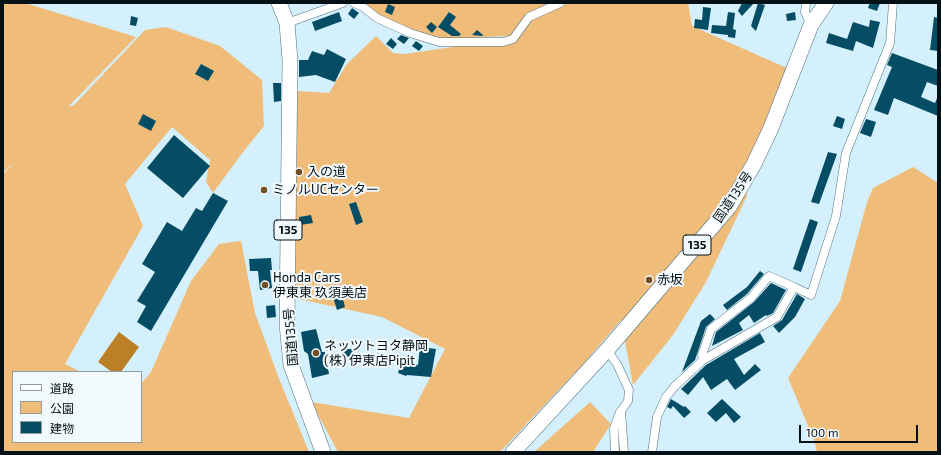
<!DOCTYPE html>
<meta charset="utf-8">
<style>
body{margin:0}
#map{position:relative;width:941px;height:455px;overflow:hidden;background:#d4f0fc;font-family:"Exo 2","Noto Sans JP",sans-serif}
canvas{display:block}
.frame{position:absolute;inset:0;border:4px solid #051116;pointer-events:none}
.legend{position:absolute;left:12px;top:371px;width:130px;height:72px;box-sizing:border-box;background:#f2f9fc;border:1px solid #939ca0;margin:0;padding:5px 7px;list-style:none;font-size:12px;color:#051116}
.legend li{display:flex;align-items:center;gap:8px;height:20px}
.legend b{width:20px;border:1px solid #939ca0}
.scale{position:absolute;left:799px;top:425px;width:119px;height:18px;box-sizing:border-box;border:2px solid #051116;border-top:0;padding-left:5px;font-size:12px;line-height:14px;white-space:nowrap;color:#051116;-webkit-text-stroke:3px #f2f9fc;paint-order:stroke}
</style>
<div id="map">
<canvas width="941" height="455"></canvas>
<div class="frame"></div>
<ul class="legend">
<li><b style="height:5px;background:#fff"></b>道路</li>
<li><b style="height:11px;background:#efbc79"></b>公園</li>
<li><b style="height:11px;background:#044d65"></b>建物</li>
</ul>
<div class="scale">100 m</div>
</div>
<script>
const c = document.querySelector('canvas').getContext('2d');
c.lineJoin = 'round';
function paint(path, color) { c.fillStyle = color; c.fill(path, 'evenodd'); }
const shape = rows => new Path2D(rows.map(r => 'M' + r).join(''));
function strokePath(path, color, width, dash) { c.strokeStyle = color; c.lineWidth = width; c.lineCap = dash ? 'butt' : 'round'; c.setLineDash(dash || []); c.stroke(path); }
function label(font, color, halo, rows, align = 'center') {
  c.font = font + ' "Exo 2","Noto Sans JP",sans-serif'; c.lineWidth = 4; c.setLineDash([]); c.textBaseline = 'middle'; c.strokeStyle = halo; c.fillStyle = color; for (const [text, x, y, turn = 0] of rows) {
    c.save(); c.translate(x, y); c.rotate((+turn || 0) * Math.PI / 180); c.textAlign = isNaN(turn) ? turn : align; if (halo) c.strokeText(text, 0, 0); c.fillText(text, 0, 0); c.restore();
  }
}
paint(shape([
 [3,3,25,3,136,37,68,107,74,105,145,30,166,27,220,46,262,80,264,126,243,152,213,193,206,182,210,160,172,127,125,184,143,226,65,364,81,372,13,372,13,442,141,442,141,384,151,372,191,281,219,244,241,241,255,313,278,376,309,452,3,452,3,174,13,164,3,172],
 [351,3,688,3,692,26,789,69,758,142,746,198,706,282,673,335,633,385,621,320,584,363,500,452,338,452,311,402,409,418,445,349,382,317,294,298,297,91,329,93,347,64,376,36,393,53,405,54,485,42,503,42,509,36,444,39,399,27],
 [913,167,938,183,938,452,817,452,814,440,788,378,840,301,867,202,873,188],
 [590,402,611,424,593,452,534,452]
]), '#efbc79');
paint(shape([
 [119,332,139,347,121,372,112,372,98,362]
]), '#bb8025');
paint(shape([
 [742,3,754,3,742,16,738,11],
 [758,3,765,5,756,31,751,26],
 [870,3,880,3,877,11,868,8],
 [388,4,395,7,392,15,385,12],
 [703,7,711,8,708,30,694,28,695,19,702,20],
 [352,8,359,13,354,19,348,14],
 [339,12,342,21,315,31,312,22],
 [449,12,456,17,450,25,461,34,459,36,452,36,438,27],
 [728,12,735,13,733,29,736,30,735,38,728,37,728,35,711,33,712,25,726,26],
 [795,12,796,20,787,21,786,14],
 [131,16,138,18,136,26,130,25],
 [934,17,938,18,938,51,930,50],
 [870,20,880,22,873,48,856,41,853,51,826,43,829,33,847,39,853,22,869,27],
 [431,22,437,27,432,33,426,27],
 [477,30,483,35,482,36,472,35],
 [401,35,409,38,404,44,397,39],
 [391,38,397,44,393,49,386,44],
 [416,41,423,46,419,51,412,46],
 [327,49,346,59,335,82,316,75,299,77,299,60,308,60,312,51,324,55],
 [892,53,938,70,938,86,927,82,921,97,935,103,938,96,938,116,894,98,888,115,874,110,892,67,887,65],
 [201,64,214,71,208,81,195,74],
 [273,83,281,83,281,101,274,102],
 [143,114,156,121,151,131,138,124],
 [837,116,845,119,842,129,833,126],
 [866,119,876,122,871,137,860,133],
 [174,135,210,166,183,198,147,168],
 [828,152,837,154,819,204,811,202],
 [213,193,228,201,151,331,137,322,146,306,137,301,155,272,142,264,167,222,182,231,196,208,202,211],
 [356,202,363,222,356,225,349,204],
 [311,215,313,223,300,225,299,217],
 [810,219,818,222,801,272,793,269],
 [271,258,272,270,270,270,272,288,260,290,258,271,250,271,249,259],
 [760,271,764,274,747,294,727,310,723,305,747,287],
 [771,283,786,290,773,313,767,316,766,315,754,323,749,315,739,323,743,330,712,346,716,332,754,302],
 [797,294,805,299,795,317,779,333,773,326,782,320],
 [342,295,345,307,337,310,333,297],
 [275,305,276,317,267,318,266,306],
 [710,314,715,319,706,327,695,360,682,372,701,321],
 [316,329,322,352,325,352,329,374,312,378,308,354,304,351,301,332],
 [760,333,765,342,734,359,744,375,755,364,761,370,735,390,727,379,711,390,703,377,688,395,681,389,706,365],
 [420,347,436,349,431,377,407,375,406,376,398,373,402,360,418,365],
 [343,349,353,349,353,356,344,357],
 [671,399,684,407,685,406,691,412,684,418,673,406,671,409,667,407],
 [722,399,741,417,734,423,726,413,716,422,707,413]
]), '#044d65');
const street = shape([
 [354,3,363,7,377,18,410,33,439,42,503,42,513,39,529,17,560,3],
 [806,3,805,12,811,25],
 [287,23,343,3],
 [607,350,617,364,629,390,628,401,621,411,624,452],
 [703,360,702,355,711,329,751,298,769,276,794,287],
 [615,452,614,428,620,412],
 [652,452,657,417,666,397,675,386,703,360,777,317,794,287,811,295,836,216,846,153,890,43,893,3]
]);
const highway = shape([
 [279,3,287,23,290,60,287,324,291,365,323,452],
 [513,452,607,350,729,207,754,164,771,128,811,25,826,3]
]);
strokePath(street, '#4f6f7d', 9);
strokePath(highway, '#4f6f7d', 16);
strokePath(street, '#fff', 8);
strokePath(highway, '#fff', 15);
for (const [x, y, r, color] of [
 [299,172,4,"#6f5025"],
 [264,190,4,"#6f5025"],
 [649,280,4,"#6f5025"],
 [265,285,4,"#6f5025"],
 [316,353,4,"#6f5025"]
]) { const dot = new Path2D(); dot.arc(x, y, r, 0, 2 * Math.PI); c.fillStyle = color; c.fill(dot); strokePath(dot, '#f2f9fc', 1.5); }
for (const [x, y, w] of [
 [288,230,28],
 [697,245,28]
]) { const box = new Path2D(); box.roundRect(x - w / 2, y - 10, w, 20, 3); c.fillStyle = '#f2f9fc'; c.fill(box); strokePath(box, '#051116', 1); }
label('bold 12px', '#051116', null, [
 ["135",288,230],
 ["135",697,245]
]);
label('13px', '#051116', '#f2f9fc', [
 ["入の道",307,172],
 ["ミノルUCセンター",272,190],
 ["Honda Cars",273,278],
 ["伊東東 玖須美店",273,293],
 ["赤坂",657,280],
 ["ネッツトヨタ静岡",324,346],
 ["(株) 伊東店Pipit",324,361]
], 'left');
label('13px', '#051116', '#f2f9fc', [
 ["国道135号",733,197,-56],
 ["国道135号",291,337,-95]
]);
</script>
